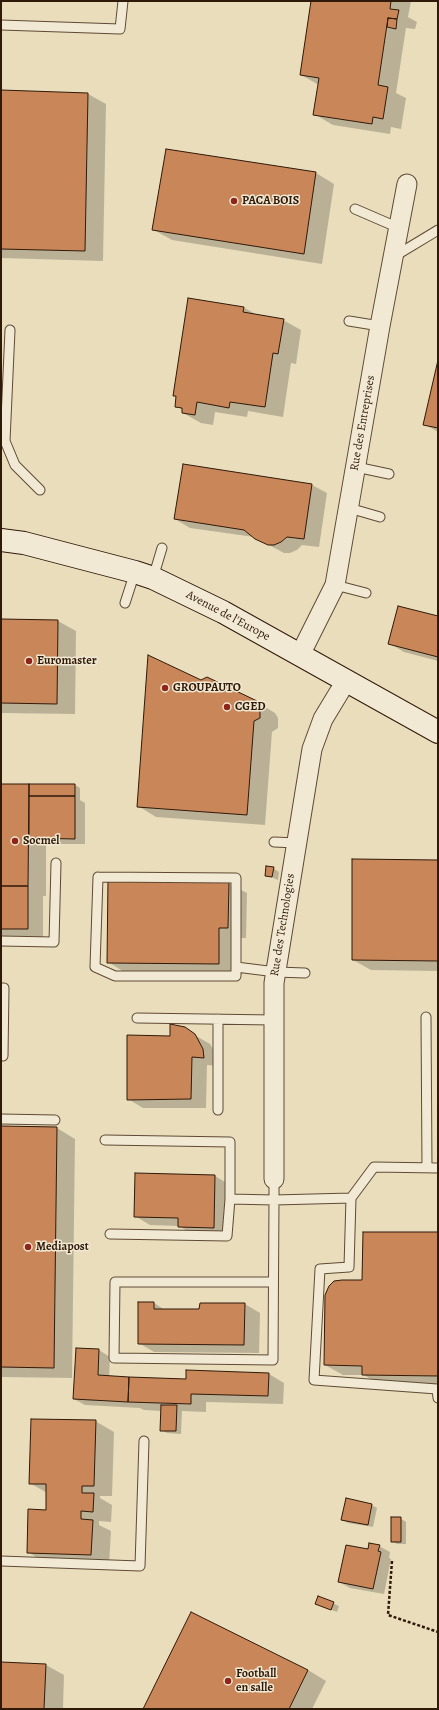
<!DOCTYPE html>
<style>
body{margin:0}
#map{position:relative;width:439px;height:1710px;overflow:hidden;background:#e9ddbc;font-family:Alegreya,serif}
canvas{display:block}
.frame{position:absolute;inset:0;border:2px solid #2f1908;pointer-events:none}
</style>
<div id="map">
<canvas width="439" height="1710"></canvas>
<div class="frame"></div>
</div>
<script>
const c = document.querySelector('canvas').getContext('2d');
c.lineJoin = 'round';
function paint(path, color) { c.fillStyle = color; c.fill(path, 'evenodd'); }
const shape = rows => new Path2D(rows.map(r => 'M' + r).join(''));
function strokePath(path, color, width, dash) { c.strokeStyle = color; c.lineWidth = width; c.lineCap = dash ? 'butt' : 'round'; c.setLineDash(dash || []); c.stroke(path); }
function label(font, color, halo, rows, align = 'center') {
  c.font = font + ' Alegreya,serif'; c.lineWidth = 3; c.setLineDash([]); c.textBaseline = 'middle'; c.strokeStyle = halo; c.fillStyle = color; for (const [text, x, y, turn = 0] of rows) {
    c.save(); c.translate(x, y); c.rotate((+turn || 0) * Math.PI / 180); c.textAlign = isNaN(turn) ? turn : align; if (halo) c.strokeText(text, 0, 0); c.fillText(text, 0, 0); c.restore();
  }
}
paint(shape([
 [312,1,411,1,408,17,417,22,415,29,406,28,396,93,406,98,401,129,391,127,390,134,333,125,314,114,319,85,301,75],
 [1,92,88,94,106,104,103,261,1,258],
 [167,150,316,173,334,184,322,264,172,240,154,230],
 [243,307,257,315,283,320,301,330,296,364,291,363,283,417,248,411,247,417,215,412,213,425,201,423,183,413,183,410,176,406,177,397,174,395],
 [438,365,438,432,424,424],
 [312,485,327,493,319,547,302,545,297,550,290,553,284,553,254,537,190,528,175,519],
 [438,618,438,661,404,652,389,643],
 [1,620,58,621,76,631,75,714,1,713],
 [201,681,257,702,275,713,278,718,278,728,272,732,265,825,156,817,138,806],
 [1,785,75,785,80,788,80,800,85,803,85,844,46,844,46,896,43,896,43,937,1,937],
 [438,861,438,971,371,970,353,960],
 [273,868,279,872,278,880,266,875],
 [228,883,247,893,246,938,237,938,237,974,126,973,108,962],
 [179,1026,210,1044,216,1054,219,1066,207,1065,206,1108,143,1108,128,1099],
 [1,1127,57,1128,75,1139,72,1378,1,1377],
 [215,1176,230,1185,229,1236,194,1235,179,1226,150,1225,135,1216],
 [438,1233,438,1385,381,1385,364,1375,343,1375,325,1365,363,1281],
 [154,1303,165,1310,200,1310,245,1304,260,1313,259,1353,154,1352,139,1343],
 [99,1350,110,1357,109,1377,187,1380,269,1374,284,1383,283,1404,206,1402,206,1412,182,1411,181,1434,167,1433,161,1430,162,1411,144,1410,140,1408,85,1405,74,1399],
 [95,1421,114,1432,112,1496,100,1496,100,1498,112,1505,111,1522,99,1521,99,1525,111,1531,109,1565,46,1563,28,1552,47,1511,47,1493,30,1483],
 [372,1505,377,1508,373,1527,348,1523,342,1520],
 [400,1518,406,1522,406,1544,397,1544,392,1541],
 [379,1546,390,1552,389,1558,391,1559,384,1594,350,1588,339,1582,369,1550],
 [319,1597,339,1606,337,1612,316,1604],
 [1,1663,46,1665,64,1675,63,1709,1,1709],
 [308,1670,326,1681,312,1709,145,1709]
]), '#0003');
const building = shape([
 [311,1,391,1,390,9,399,10,397,19,388,18,378,85,388,87,383,119,373,117,372,124,313,115,319,78,300,75,311,1],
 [388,18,397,19,396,29,387,27,388,18],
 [1,90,88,93,85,251,1,249,1,90],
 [166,149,316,172,304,254,152,230,166,149],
 [188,298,244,307,243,312,284,319,278,354,273,353,265,407,230,402,229,408,197,402,195,415,182,413,182,408,175,407,176,396,173,396,188,298],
 [438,360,438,428,423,425,438,360],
 [183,464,312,484,304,539,287,537,281,542,274,545,268,545,255,539,244,530,174,519,183,464],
 [398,606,438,616,438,657,388,644,398,606],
 [1,619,58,620,57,704,1,703,1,619],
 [148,655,201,680,207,677,257,701,260,706,260,718,254,721,247,815,137,807,148,655],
 [1,784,29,784,28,886,1,886,1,784],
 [29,784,75,784,75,796,29,796,29,784],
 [29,796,75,796,75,839,29,838,29,796],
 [352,859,438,860,438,961,352,960,352,859],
 [266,866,274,867,272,877,265,876,266,866],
 [108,880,229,882,228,928,219,928,219,964,107,963,108,880],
 [1,886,28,886,28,929,1,929,1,886],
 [170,1024,185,1027,195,1034,203,1049,204,1058,192,1057,191,1099,127,1100,127,1035,170,1036,170,1024],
 [1,1126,57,1127,54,1368,1,1367,1,1126],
 [135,1173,215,1175,214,1228,178,1227,178,1218,134,1217,135,1173],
 [363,1232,438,1232,438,1376,362,1375,362,1366,324,1365,325,1295,329,1286,334,1281,342,1280,362,1280,363,1232],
 [138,1302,154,1302,154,1309,199,1309,200,1303,245,1303,244,1345,138,1344,138,1302],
 [76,1348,99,1349,98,1375,129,1377,128,1402,73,1399,76,1348],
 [186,1370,269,1373,268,1396,191,1394,191,1404,128,1402,129,1377,186,1379,186,1370],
 [161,1405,177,1405,176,1431,160,1431,161,1405],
 [31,1419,96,1420,94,1486,82,1486,82,1493,94,1493,93,1512,81,1511,81,1519,93,1520,91,1555,27,1553,28,1509,46,1510,46,1484,29,1484,31,1419],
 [346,1498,372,1504,368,1525,341,1520,346,1498],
 [391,1517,401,1517,401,1542,391,1542,391,1517],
 [369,1543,380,1545,378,1551,381,1552,373,1589,338,1582,346,1545,368,1549,369,1543],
 [318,1596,334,1602,331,1610,315,1604,318,1596],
 [191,1612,308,1670,289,1709,143,1709,191,1612],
 [1,1662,46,1664,44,1709,1,1709,1,1662]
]);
paint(building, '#c88659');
strokePath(building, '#2f1908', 1);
const lane = shape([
 [1,25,120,29,123,1],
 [355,209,399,228],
 [395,256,438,230],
 [349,321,380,326],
 [10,330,5,441,15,465,40,490],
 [356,467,389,474],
 [349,508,380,517],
 [153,578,162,548],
 [335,585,366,593],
 [125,603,135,572],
 [274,842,297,843],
 [98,877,236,878,236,976,115,976,95,967,98,877],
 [1,941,54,942,56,863],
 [236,967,276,972,305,973],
 [1,988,4,988,3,1056],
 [426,1017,427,1168],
 [137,1018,274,1020],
 [218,1019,218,1110],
 [1,1119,55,1120],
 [105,1140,230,1142,230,1199,274,1200,273,1360,114,1358,115,1282,273,1282],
 [274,1179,274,1200,351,1198,374,1167,438,1168],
 [351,1198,349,1267,320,1269,314,1380,437,1389,438,1398],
 [110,1234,227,1236,230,1199],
 [1,1561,140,1566,144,1441]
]);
const street = shape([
 [300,655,335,585,380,326,407,184],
 [274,1179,274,983,312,749,323,719,346,681]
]);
const secondary = shape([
 [1,540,24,543,135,572,153,578,223,612,438,732]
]);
strokePath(lane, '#5e4a35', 11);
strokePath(street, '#5e4a35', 21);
strokePath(secondary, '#2f1908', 24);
strokePath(shape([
 [392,1561,388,1615,438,1632]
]), '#2f1908', 2.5, [3, 2]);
strokePath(lane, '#f1e9d3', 9);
strokePath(street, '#f1e9d3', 19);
strokePath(secondary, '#f1e9d3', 22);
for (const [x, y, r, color] of [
 [234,201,4,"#8f2418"],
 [29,661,4,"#8f2418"],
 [165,688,4,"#8f2418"],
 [227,707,4,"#8f2418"],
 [15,841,4,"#8f2418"],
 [28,1247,4,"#8f2418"],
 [228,1681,4,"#8f2418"]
]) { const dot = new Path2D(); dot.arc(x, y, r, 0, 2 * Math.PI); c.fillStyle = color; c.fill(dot); strokePath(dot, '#f1e9d3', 1.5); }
label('bold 12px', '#2f1908', '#f1e9d3', [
 ["PACA BOIS",242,201],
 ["Euromaster",37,661],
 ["GROUPAUTO",173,688],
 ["CGED",235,707],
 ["Socmel",23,841],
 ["Mediapost",36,1247],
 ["Football",236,1674],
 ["en salle",236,1688]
], 'left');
label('12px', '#2f1908', '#f1e9d3', [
 ["Rue des Entreprises",363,423,-80],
 ["Avenue de l'Europe",228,616,28],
 ["Rue des Technologies",283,925,-81]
]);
</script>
